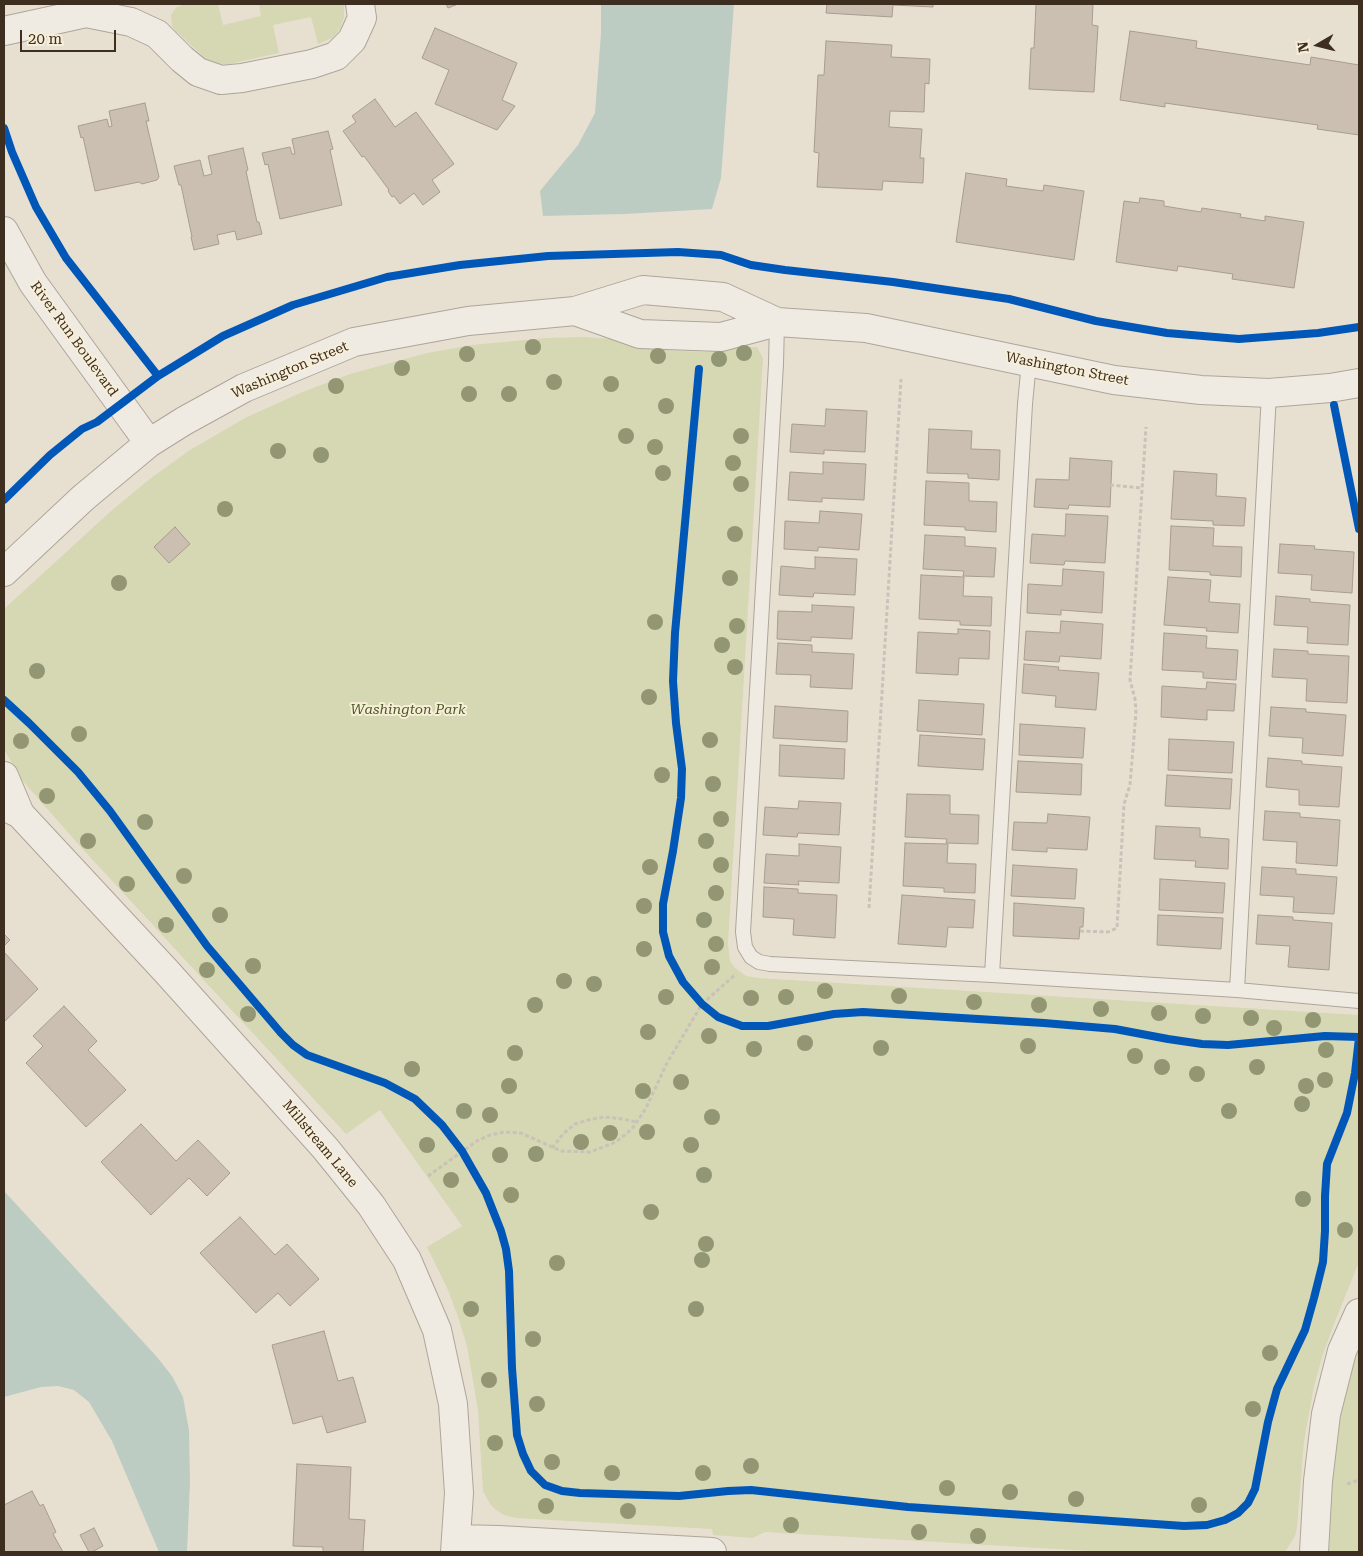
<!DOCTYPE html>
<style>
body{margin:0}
#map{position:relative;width:1363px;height:1556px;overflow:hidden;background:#e7e0d1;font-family:"Roboto Serif",serif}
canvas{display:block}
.frame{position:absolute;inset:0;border:5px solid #3d2e20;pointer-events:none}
.north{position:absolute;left:1293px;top:20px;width:50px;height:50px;-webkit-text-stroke:4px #f7eed8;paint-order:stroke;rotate:262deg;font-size:14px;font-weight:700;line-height:20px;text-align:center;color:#3d2e20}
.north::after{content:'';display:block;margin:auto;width:18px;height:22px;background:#3d2e20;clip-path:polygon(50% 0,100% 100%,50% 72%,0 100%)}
.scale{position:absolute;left:20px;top:30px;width:96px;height:22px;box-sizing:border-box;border:2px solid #3d2e20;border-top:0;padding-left:6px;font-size:15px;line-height:18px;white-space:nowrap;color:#3d2e20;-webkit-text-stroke:4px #f7eed8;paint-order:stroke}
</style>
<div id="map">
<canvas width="1363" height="1556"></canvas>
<div class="frame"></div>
<div class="north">N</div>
<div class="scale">20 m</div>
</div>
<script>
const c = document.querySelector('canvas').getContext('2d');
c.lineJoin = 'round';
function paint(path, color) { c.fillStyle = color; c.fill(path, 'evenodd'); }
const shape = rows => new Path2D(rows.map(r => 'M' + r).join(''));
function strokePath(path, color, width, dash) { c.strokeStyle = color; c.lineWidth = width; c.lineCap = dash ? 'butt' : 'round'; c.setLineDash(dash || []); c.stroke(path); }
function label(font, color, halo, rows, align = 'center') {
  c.font = font + ' "Roboto Serif",serif'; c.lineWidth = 4; c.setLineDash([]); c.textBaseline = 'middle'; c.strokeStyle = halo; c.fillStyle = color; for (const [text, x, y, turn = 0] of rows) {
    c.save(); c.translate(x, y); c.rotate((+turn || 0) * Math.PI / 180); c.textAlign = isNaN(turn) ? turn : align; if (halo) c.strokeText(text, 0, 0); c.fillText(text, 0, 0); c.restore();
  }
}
paint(shape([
 [186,4,218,4,223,25,261,16,259,4,344,4,344,17,341,27,337,33,332,38,318,44,311,17,273,25,279,53,229,64,218,64,207,60,175,30,172,26,171,15,174,10,177,7],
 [583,337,615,339,648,349,684,351,708,352,739,347,757,347,763,358,728,943,730,961,735,968,746,976,758,978,1359,1015,1359,1262,1334,1324,1323,1354,1314,1386,1304,1441,1297,1527,1295,1536,1285,1552,1108,1552,765,1532,753,1538,713,1535,712,1529,516,1518,504,1515,496,1510,490,1504,483,1491,478,1410,467,1346,458,1317,448,1290,427,1247,462,1226,380,1110,346,1134,79,845,21,779,12,763,4,749,4,609,111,511,151,478,190,450,245,418,300,393,350,374,427,353,472,345,546,338],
 [1359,1345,1359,1552,1326,1552,1337,1408,1355,1354]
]), '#d6d7b3');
paint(shape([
 [601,4,734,4,721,178,712,209,625,214,543,216,540,191,578,145,595,113,601,33],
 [4,1191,157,1357,172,1376,183,1397,189,1430,190,1482,187,1552,159,1552,112,1441,89,1402,74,1390,58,1386,41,1387,4,1397]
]), '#bcccc2');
const building = shape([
 [446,4,458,4,448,8,446,4],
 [827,4,933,4,933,7,893,5,892,17,826,13,827,4],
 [1036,4,1093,4,1092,25,1098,26,1094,92,1029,89,1031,48,1034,48,1036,4],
 [435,28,517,63,502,100,515,106,497,130,435,104,449,70,422,58,435,28],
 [1130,31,1197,41,1196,48,1310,65,1311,57,1359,65,1359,135,1317,129,1318,125,1165,103,1165,107,1120,100,1130,31],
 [826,41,892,45,891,57,930,59,929,84,925,83,924,112,890,111,889,127,922,129,920,158,924,158,923,183,883,181,882,190,817,187,819,153,814,152,818,75,824,75,826,41],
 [375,99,395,127,416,112,454,164,432,180,440,192,423,205,414,193,400,204,394,196,392,197,388,191,389,190,364,156,362,157,343,131,356,122,352,116,375,99],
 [145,103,149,121,146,121,159,177,157,180,142,184,139,182,95,191,83,137,81,138,78,126,107,119,109,127,112,126,109,111,145,103],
 [328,131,333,149,330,150,342,205,280,219,268,164,265,165,262,153,290,147,292,154,295,154,292,139,328,131],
 [243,148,248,170,246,171,257,222,259,222,262,234,237,240,235,231,217,235,219,244,194,250,191,237,192,237,181,185,179,185,174,166,200,160,204,176,212,174,208,156,243,148],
 [966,173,1007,179,1006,186,1043,191,1044,185,1084,191,1074,260,956,242,966,173],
 [1140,198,1164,201,1164,206,1201,212,1202,208,1241,214,1240,217,1265,221,1265,216,1304,222,1294,288,1232,279,1233,274,1178,266,1177,271,1116,262,1124,201,1139,203,1140,198],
 [826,409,867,411,865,452,824,450,824,454,790,452,792,424,825,426,826,409],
 [929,429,972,431,971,449,1000,450,999,480,968,478,968,474,927,473,929,429],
 [1070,458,1112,461,1110,507,1069,505,1068,509,1034,507,1036,479,1069,480,1070,458],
 [823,462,866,464,864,500,822,498,822,502,788,500,790,472,823,474,823,462],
 [1174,471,1217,474,1216,496,1246,498,1244,526,1213,525,1213,521,1171,519,1174,471],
 [926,481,969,483,969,501,997,502,996,532,965,530,965,527,924,525,926,481],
 [820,511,862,514,859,550,818,547,818,551,784,549,785,521,819,523,820,511],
 [1066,514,1108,516,1105,563,1065,561,1064,565,1030,563,1032,534,1065,536,1066,514],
 [1171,526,1214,528,1213,546,1242,547,1241,577,1210,575,1210,572,1169,570,1171,526],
 [175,527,190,544,169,563,154,547,175,527],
 [925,535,965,537,965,546,996,548,994,577,963,576,964,571,923,569,925,535],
 [1280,544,1315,546,1314,549,1354,552,1352,593,1311,590,1312,575,1278,573,1280,544],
 [815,557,857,559,855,595,814,593,813,597,779,595,781,566,815,569,815,557],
 [1063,569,1104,572,1102,613,1061,610,1061,615,1027,613,1028,584,1062,586,1063,569],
 [921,575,964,577,963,596,992,597,991,626,960,625,960,621,919,619,921,575],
 [1168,577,1211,580,1209,602,1240,604,1238,633,1206,631,1207,628,1164,625,1168,577],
 [1276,596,1310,599,1310,602,1350,605,1348,645,1307,643,1308,627,1274,625,1276,596],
 [812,605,854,607,852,639,811,637,811,641,777,639,778,611,812,612,812,605],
 [1061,621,1103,624,1101,659,1060,656,1059,662,1024,660,1026,631,1060,633,1061,621],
 [958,629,990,631,989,659,959,658,958,675,916,673,918,632,958,634,958,629],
 [1164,633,1207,636,1206,648,1238,650,1236,680,1203,678,1203,672,1162,670,1164,633],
 [778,643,812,645,812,652,854,654,852,689,810,687,811,675,776,674,778,643],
 [1274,649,1308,651,1308,654,1349,656,1347,703,1306,701,1307,679,1272,677,1274,649],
 [1024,664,1059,667,1058,670,1099,673,1096,710,1055,707,1056,696,1022,693,1024,664],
 [1207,682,1236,684,1234,711,1207,710,1207,720,1161,717,1162,686,1206,689,1207,682],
 [919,700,984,704,982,735,917,731,919,700],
 [775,706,848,711,847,742,773,738,775,706],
 [1271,707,1306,709,1306,712,1346,715,1343,756,1302,753,1303,738,1269,736,1271,707],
 [1020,724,1085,728,1083,758,1019,755,1020,724],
 [920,735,985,739,983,770,918,766,920,735],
 [1169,739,1234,742,1232,773,1168,770,1169,739],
 [780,745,845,749,844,779,779,776,780,745],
 [1268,758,1302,761,1302,764,1342,767,1339,807,1299,805,1299,790,1266,787,1268,758],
 [1018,761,1082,764,1081,795,1016,792,1018,761],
 [1167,775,1232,779,1230,809,1165,806,1167,775],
 [907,794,950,795,950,814,979,815,978,844,946,843,947,839,905,837,907,794],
 [799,801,841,803,839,835,798,833,797,837,763,835,765,807,798,809,799,801],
 [1265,811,1300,813,1300,817,1340,820,1337,866,1296,863,1297,842,1263,840,1265,811],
 [1048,814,1090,817,1087,850,1047,848,1047,852,1012,850,1014,822,1047,823,1048,814],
 [1156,826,1200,828,1200,837,1229,839,1228,869,1195,867,1196,861,1154,859,1156,826],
 [905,843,948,844,947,863,976,864,975,893,944,892,944,888,903,886,905,843],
 [799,844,841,847,839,883,798,881,799,885,764,883,766,854,799,856,799,844],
 [1013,865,1077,869,1075,899,1011,896,1013,865],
 [1262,867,1296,869,1296,874,1337,877,1334,914,1293,912,1294,897,1260,895,1262,867],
 [1160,879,1225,883,1223,913,1159,910,1160,879],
 [764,887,798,889,798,893,837,895,835,938,793,935,794,919,763,917,764,887],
 [902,895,975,900,973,928,948,927,946,947,898,944,902,895],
 [1014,903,1084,908,1083,927,1080,927,1079,939,1013,936,1014,903],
 [1158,915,1223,918,1221,949,1157,945,1158,915],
 [1258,915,1293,917,1293,920,1332,923,1329,970,1288,967,1290,946,1256,944,1258,915],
 [4,934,10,940,4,946,4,934],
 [4,952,38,989,4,1022,4,952],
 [64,1006,97,1041,88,1050,126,1090,86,1127,26,1063,43,1046,33,1036,64,1006],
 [141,1124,176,1161,198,1140,230,1173,207,1196,189,1178,151,1215,101,1162,141,1124],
 [240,1217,275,1255,287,1244,319,1279,290,1306,278,1293,256,1313,200,1253,240,1217],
 [324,1331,338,1381,353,1377,366,1422,327,1433,322,1416,293,1424,272,1345,324,1331],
 [297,1464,351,1467,349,1519,365,1520,363,1552,323,1552,323,1547,293,1546,297,1464],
 [32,1491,40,1506,43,1504,56,1532,53,1534,63,1552,4,1552,4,1505,32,1491],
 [94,1528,103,1546,92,1552,89,1552,80,1535,94,1528]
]);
paint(building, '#cbbfb2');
strokePath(building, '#a89c90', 1);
const lane = shape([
 [777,322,776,364,743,932,745,947,751,957,759,962,770,964,992,975,1237,990,1359,1001],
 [992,975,1025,404,1029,362],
 [1237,990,1269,393]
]);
const street = shape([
 [86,13,131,22,157,34,182,59,198,72,221,80,242,78,312,64,336,56,352,40,362,18,360,4],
 [4,31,86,13,105,8],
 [4,231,33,283,149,443],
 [575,311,640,334,721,337,777,322,866,328,1114,380,1201,390,1269,393,1330,388,1359,383],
 [4,572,83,498,149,443,184,421,244,388,354,342,468,321,575,311,643,290,723,297,777,322],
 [4,776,20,814],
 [4,806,20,814,166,971,325,1148,371,1205,407,1260,437,1330,453,1404,459,1493,455,1552],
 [457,1539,499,1540,712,1552],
 [1314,1552,1318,1481,1326,1414,1342,1351,1359,1313]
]);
strokePath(lane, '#ada599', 16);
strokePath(street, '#ada599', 30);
strokePath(shape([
 [1110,485,1142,488],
 [869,908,901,379],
 [1080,931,1108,932,1117,928,1124,804,1130,785,1136,712,1135,699,1130,680,1146,427],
 [552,1148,564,1133,575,1124,588,1120,604,1117,623,1119,636,1122],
 [428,1176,477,1141,490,1135,504,1132,521,1133,561,1151,590,1152,616,1142,632,1129,646,1108,667,1063,702,1004,736,974],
 [1347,1484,1359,1480]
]), '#c8c2b9', 3, [4, 2.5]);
strokePath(lane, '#efebe3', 14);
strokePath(street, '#efebe3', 28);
strokePath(shape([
 [4,128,12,152,36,207,66,258,158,376],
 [699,369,675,633,673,681,676,723,682,769,681,798,673,851,663,904,663,932,669,956,683,982,702,1004,718,1017,742,1026,768,1026,834,1014,863,1012,1044,1023,1115,1029,1168,1039,1202,1044,1228,1045,1325,1036,1359,1037],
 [1334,405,1359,529],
 [4,500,50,455,82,429,97,422,158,376,223,336,293,305,387,277,460,265,548,256,678,252,721,255,751,265,785,270,893,282,1009,299,1096,321,1167,333,1239,339,1318,333,1359,327],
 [4,700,29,723,78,772,110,811,207,946,281,1033,293,1045,307,1055,385,1083,415,1099,442,1125,462,1151,486,1193,501,1231,506,1249,509,1271,512,1368,517,1435,523,1454,531,1471,545,1485,562,1491,580,1493,679,1496,728,1491,751,1490,908,1507,1184,1526,1207,1525,1225,1520,1238,1513,1248,1503,1255,1489,1268,1422,1277,1389,1305,1330,1314,1298,1323,1262,1325,1231,1325,1196,1327,1164,1347,1113,1355,1073,1359,1038]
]), '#0057b8', 8);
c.fillStyle = '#929673';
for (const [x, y] of [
 [533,347],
 [744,353],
 [467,354],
 [658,356],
 [719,359],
 [402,368],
 [554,382],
 [611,384],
 [336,386],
 [469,394],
 [509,394],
 [666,406],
 [626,436],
 [741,436],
 [655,447],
 [278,451],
 [321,455],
 [733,463],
 [663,473],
 [741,484],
 [225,509],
 [735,534],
 [730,578],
 [119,583],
 [655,622],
 [737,626],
 [722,645],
 [735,667],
 [37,671],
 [649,697],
 [79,734],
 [710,740],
 [21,741],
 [662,775],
 [713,784],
 [47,796],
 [721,819],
 [145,822],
 [88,841],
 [706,841],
 [721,865],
 [650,867],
 [184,876],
 [127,884],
 [716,893],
 [644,906],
 [220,915],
 [704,920],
 [166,925],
 [716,944],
 [644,949],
 [253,966],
 [712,967],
 [207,970],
 [564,981],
 [594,984],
 [825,991],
 [899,996],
 [666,997],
 [786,997],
 [751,998],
 [974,1002],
 [535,1005],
 [1039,1005],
 [1101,1009],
 [1159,1013],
 [248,1014],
 [1203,1016],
 [1251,1018],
 [1313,1020],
 [1274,1028],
 [648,1032],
 [709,1036],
 [805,1043],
 [1028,1046],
 [881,1048],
 [754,1049],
 [1326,1050],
 [515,1053],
 [1135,1056],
 [1162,1067],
 [1257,1067],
 [412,1069],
 [1197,1074],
 [1325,1080],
 [681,1082],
 [509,1086],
 [1306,1086],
 [643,1091],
 [1302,1104],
 [464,1111],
 [1229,1111],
 [490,1115],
 [712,1117],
 [647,1132],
 [610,1133],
 [581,1142],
 [427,1145],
 [691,1145],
 [536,1154],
 [500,1155],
 [704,1175],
 [451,1180],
 [511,1195],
 [1303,1199],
 [651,1212],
 [1345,1230],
 [706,1244],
 [702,1260],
 [557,1263],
 [471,1309],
 [696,1309],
 [533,1339],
 [1270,1353],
 [489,1380],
 [537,1404],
 [1253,1409],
 [495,1443],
 [552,1462],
 [751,1466],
 [612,1473],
 [703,1473],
 [947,1488],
 [1010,1492],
 [1076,1499],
 [1199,1505],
 [546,1506],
 [628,1511],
 [791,1525],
 [919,1532],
 [978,1536]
]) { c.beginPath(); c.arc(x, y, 8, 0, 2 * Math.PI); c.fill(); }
label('14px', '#3d2e20', '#f7eed8', [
 ["River Run Boulevard",74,339,54],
 ["Washington Street",1067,369,11],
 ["Washington Street",290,370,-23],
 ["Millstream Lane",320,1144,50]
]);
label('italic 14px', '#4d5a26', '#f7eed8', [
 ["Washington Park",408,710]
]);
</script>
